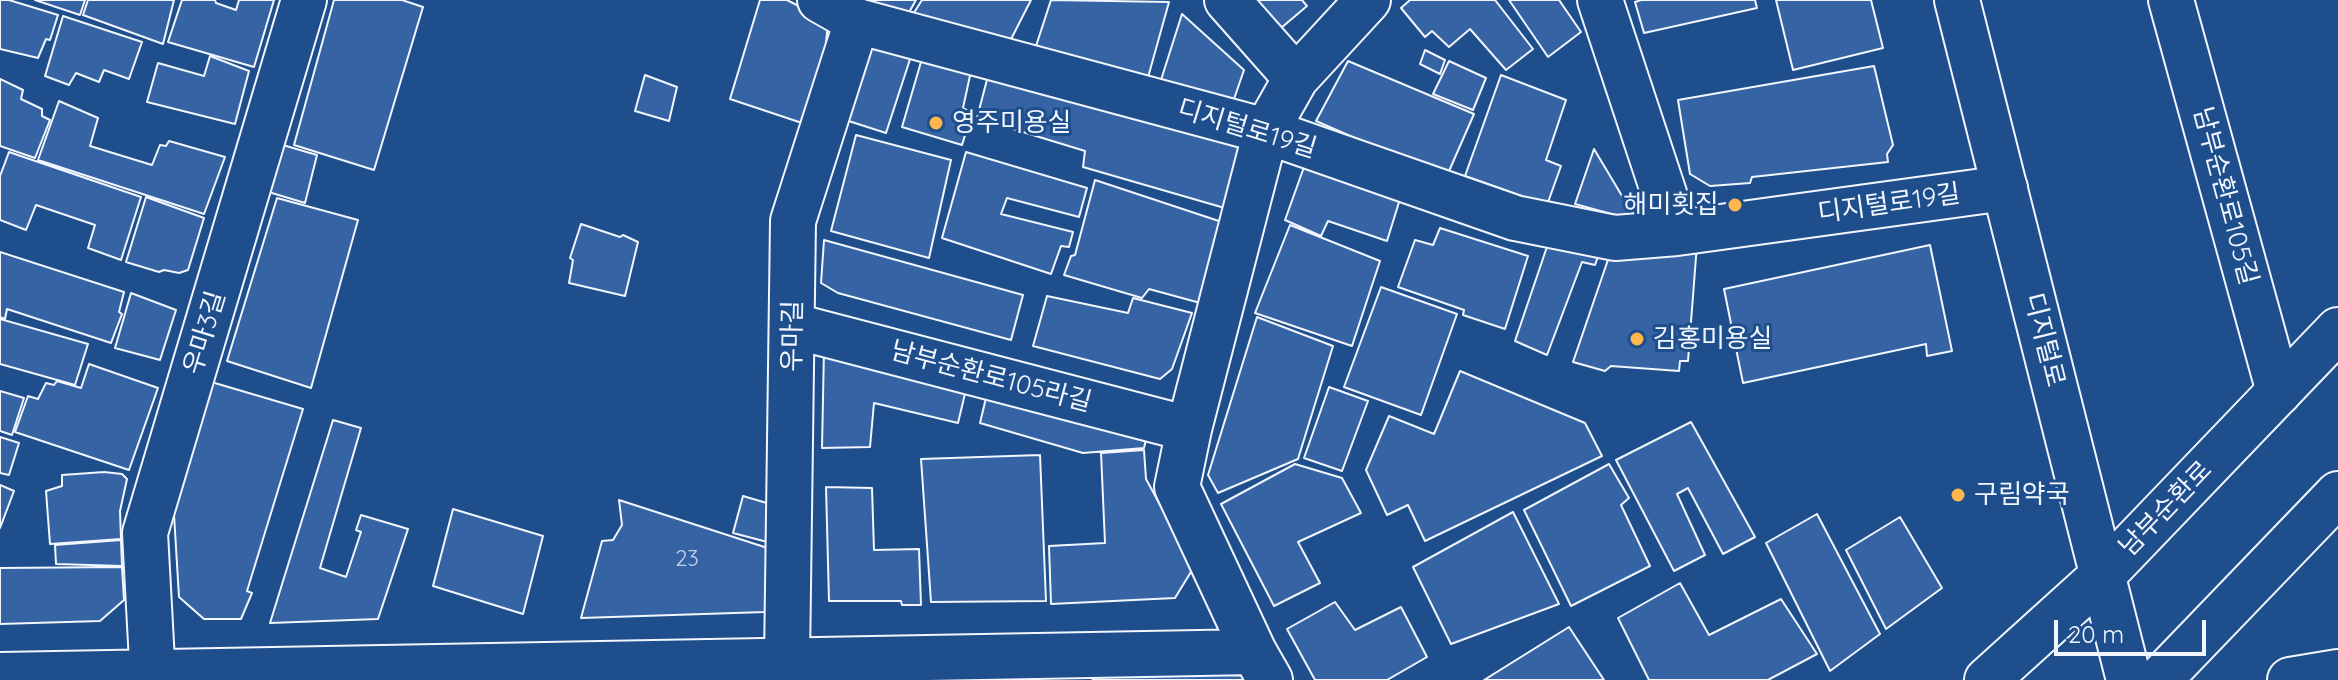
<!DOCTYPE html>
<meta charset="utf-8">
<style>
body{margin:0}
#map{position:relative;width:2338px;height:680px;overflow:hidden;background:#1f4e8c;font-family:Quicksand,sans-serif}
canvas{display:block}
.scale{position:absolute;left:2054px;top:620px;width:152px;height:36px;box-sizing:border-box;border:4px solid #f2f6ff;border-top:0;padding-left:10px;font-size:24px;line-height:28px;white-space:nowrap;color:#f2f6ff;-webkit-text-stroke:6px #1f4e8c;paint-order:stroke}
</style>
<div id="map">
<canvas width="2338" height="680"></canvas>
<div class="scale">20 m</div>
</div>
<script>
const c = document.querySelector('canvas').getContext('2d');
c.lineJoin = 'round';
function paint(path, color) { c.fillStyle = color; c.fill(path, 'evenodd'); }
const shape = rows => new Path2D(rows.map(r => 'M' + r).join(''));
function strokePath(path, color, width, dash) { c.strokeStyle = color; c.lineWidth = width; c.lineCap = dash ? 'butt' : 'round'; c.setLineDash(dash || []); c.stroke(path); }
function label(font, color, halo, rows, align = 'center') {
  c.font = font + ' Quicksand,"Noto Sans KR",sans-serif'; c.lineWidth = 6; c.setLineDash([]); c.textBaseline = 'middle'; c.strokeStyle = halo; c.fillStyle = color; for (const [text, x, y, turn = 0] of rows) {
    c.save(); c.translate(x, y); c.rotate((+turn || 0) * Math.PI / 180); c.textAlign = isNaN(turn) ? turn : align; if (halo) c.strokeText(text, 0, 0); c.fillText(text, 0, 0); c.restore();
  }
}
const building = shape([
 [0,0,9,0,58,15,50,40,46,39,38,58,0,49,0,0],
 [35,0,85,0,80,15,35,0],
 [88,0,174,0,163,44,83,15,88,0],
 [182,0,215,0,216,3,236,10,239,0,274,0,254,67,168,42,182,0],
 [334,0,402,0,423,7,374,170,294,145,334,0],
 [760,0,787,0,828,21,824,67,805,124,730,99,760,0],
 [859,0,916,0,907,16,859,0],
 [922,0,1031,0,1006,49,910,19,922,0],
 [1051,0,1169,2,1147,81,1036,46,1051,0],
 [1257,0,1302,0,1307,6,1281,28,1257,0],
 [1410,0,1495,0,1533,49,1506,70,1470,29,1449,47,1432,31,1425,37,1401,8,1410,0],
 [1509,0,1559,0,1581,32,1548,57,1509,0],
 [1641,0,1755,0,1757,8,1644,33,1635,2,1641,0],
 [1776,0,1871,0,1883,48,1793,70,1776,0],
 [1182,14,1244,70,1233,102,1160,83,1182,14],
 [63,16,142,42,129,79,104,70,99,82,76,73,69,85,45,76,63,16],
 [871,35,913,50,886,133,830,115,871,35],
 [1425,50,1445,60,1440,74,1420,64,1425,50],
 [923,55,971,71,963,108,972,113,962,145,902,127,923,55],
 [210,56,249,71,235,124,147,102,158,63,204,76,210,56],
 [1348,61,1474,114,1446,178,1316,121,1348,61],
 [1449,61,1486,78,1473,110,1433,94,1449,61],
 [1874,66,1893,145,1887,154,1888,162,1752,177,1750,183,1710,186,1690,174,1678,100,1874,66],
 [990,68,1232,133,1243,148,1228,209,1083,167,1085,151,977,118,990,68],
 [645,75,677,87,669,121,635,111,645,75],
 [1501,75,1566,100,1546,160,1561,166,1547,205,1465,176,1501,75],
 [0,79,23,90,21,99,42,109,42,116,50,120,35,158,0,146,0,79],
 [59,101,98,118,90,146,152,165,160,145,166,146,169,141,225,157,204,214,38,160,59,101],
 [856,135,951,160,929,258,831,231,856,135],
 [276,143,317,155,305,203,262,190,276,143],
 [1594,149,1637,221,1575,204,1594,149],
 [9,152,141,197,121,260,88,248,95,225,36,205,26,230,0,220,0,176,9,152],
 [966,152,1087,188,1079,217,1007,198,1001,214,1073,232,1069,247,1061,246,1051,274,942,238,966,152],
 [1304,167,1404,186,1387,241,1328,221,1321,236,1285,220,1304,167],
 [1095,180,1234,226,1204,304,1149,289,1142,298,1064,275,1071,256,1075,255,1095,180],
 [146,197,204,218,188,270,179,273,164,270,159,272,126,262,146,197],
 [277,198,358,220,311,388,227,361,277,198],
 [581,224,620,237,623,235,638,242,625,296,569,283,573,260,570,258,581,224],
 [1290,225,1380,261,1352,346,1255,313,1290,225],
 [1440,228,1528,256,1505,329,1463,315,1464,310,1398,287,1415,240,1433,245,1440,228],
 [1552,232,1603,243,1595,265,1582,262,1547,355,1515,341,1552,232],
 [824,240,1023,295,1011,340,838,293,821,283,824,240],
 [1697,244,1688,361,1680,361,1679,371,1611,366,1605,371,1573,362,1612,248,1697,244],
 [1930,245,1952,351,1927,356,1926,344,1743,383,1724,289,1930,245],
 [0,252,124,292,119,312,122,314,111,343,7,309,5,319,0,317,0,252],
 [1381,287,1457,314,1421,415,1344,387,1381,287],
 [131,293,176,310,160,360,115,348,131,293],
 [1047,296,1128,313,1133,298,1192,313,1172,369,1160,379,1033,346,1047,296],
 [1257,317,1333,346,1298,459,1218,493,1208,475,1257,317],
 [0,319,88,344,75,385,0,364,0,319],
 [824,349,969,377,958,423,874,403,870,447,822,448,824,349],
 [89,364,158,388,129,470,15,432,28,396,38,399,46,383,54,385,57,381,81,388,89,364],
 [1460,371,1585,423,1602,456,1425,541,1408,505,1387,515,1366,470,1389,416,1434,434,1460,371],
 [208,381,303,409,247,591,252,593,241,619,204,619,179,597,173,498,208,381],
 [990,381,1150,423,1144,448,1083,453,980,423,990,381],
 [1329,387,1368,401,1342,471,1304,458,1329,387],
 [0,391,24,398,12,435,0,431,0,391],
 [333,420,361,428,320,568,346,577,361,532,356,530,361,515,408,529,378,619,270,623,333,420],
 [1691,422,1755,537,1723,554,1688,488,1677,494,1705,555,1674,571,1616,460,1691,422],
 [0,437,19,443,9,475,0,473,0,437],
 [1144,450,1146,479,1194,567,1175,598,1051,604,1049,546,1105,543,1101,453,1144,450],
 [1040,455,1046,601,931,602,921,459,1040,455],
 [1295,464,1342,478,1361,513,1298,542,1320,583,1274,606,1221,504,1295,464],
 [1609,464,1629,498,1621,505,1650,566,1571,606,1524,510,1609,464],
 [104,472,122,474,127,479,120,511,121,539,50,544,46,491,62,486,62,475,104,472],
 [0,485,14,491,0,528,0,485],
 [826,487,872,488,874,550,919,549,921,605,902,605,901,601,829,601,826,487],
 [743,496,777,506,775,544,733,533,743,496],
 [619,500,783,553,785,586,765,612,581,618,602,541,613,540,622,525,619,500],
 [453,509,543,536,523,614,433,586,453,509],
 [1513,512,1559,604,1451,644,1413,567,1513,512],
 [1817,514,1880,634,1830,671,1766,543,1817,514],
 [1900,517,1942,588,1886,629,1846,550,1900,517],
 [121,540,122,566,56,564,55,545,121,540],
 [122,567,124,600,100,621,0,624,0,568,122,567],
 [1680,583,1709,635,1781,599,1817,654,1768,680,1649,680,1618,618,1680,583],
 [1335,602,1355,630,1401,607,1427,657,1387,680,1315,680,1287,629,1335,602],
 [1569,627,1604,680,1484,680,1569,627],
 [1217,658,1246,676,1248,680,1093,680,1089,672,1217,658]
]);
paint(building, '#3563a3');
strokePath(building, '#f2f6ff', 2);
const minor = shape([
 [820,0,857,21,1266,131,1515,218,1615,238,1677,233,2005,188],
 [1227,0,1296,78],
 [1600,0,1677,233],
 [2171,0,2279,392],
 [794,326,1189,429],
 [787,660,793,221,857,21],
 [0,675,1254,652],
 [153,680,145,533,304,0],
 [1270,680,1254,652,1177,487,1189,429,1266,131,1296,78,1368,0]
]);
const major = shape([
 [1957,0,2129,680],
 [1987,680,2103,575,2338,330],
 [2159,680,2338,494],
 [2290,680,2338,672]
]);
strokePath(minor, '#f2f6ff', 48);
strokePath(major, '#f2f6ff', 48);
strokePath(minor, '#1f4e8c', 44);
strokePath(major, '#1f4e8c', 44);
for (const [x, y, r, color] of [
 [936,123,8,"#ffb74d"],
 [1735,205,8,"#ffb74d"],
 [1637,339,8,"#ffb74d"],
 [1958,495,8,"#ffb74d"]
]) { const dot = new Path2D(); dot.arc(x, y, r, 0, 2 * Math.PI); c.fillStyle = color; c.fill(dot); strokePath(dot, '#1f4e8c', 3); }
label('22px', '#c3d1e8', null, [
 ["23",687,559]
]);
label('26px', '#f2f6ff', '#1f4e8c', [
 ["영주미용실",952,123],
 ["해미횟집",1719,205,"right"],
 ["김홍미용실",1653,339],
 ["구림약국",1974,495]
], 'left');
label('26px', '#f2f6ff', '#1f4e8c', [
 ["디지털로19길",1247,129,17],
 ["남부순환로105길",2225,196,75],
 ["디지털로19길",1889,204,-8],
 ["우마3길",205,333,-73],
 ["우마길",793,336,-89],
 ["디지털로",2044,340,76],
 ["남부순환로105라길",991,377,15],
 ["남부순환로",2166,509,-46]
]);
</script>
